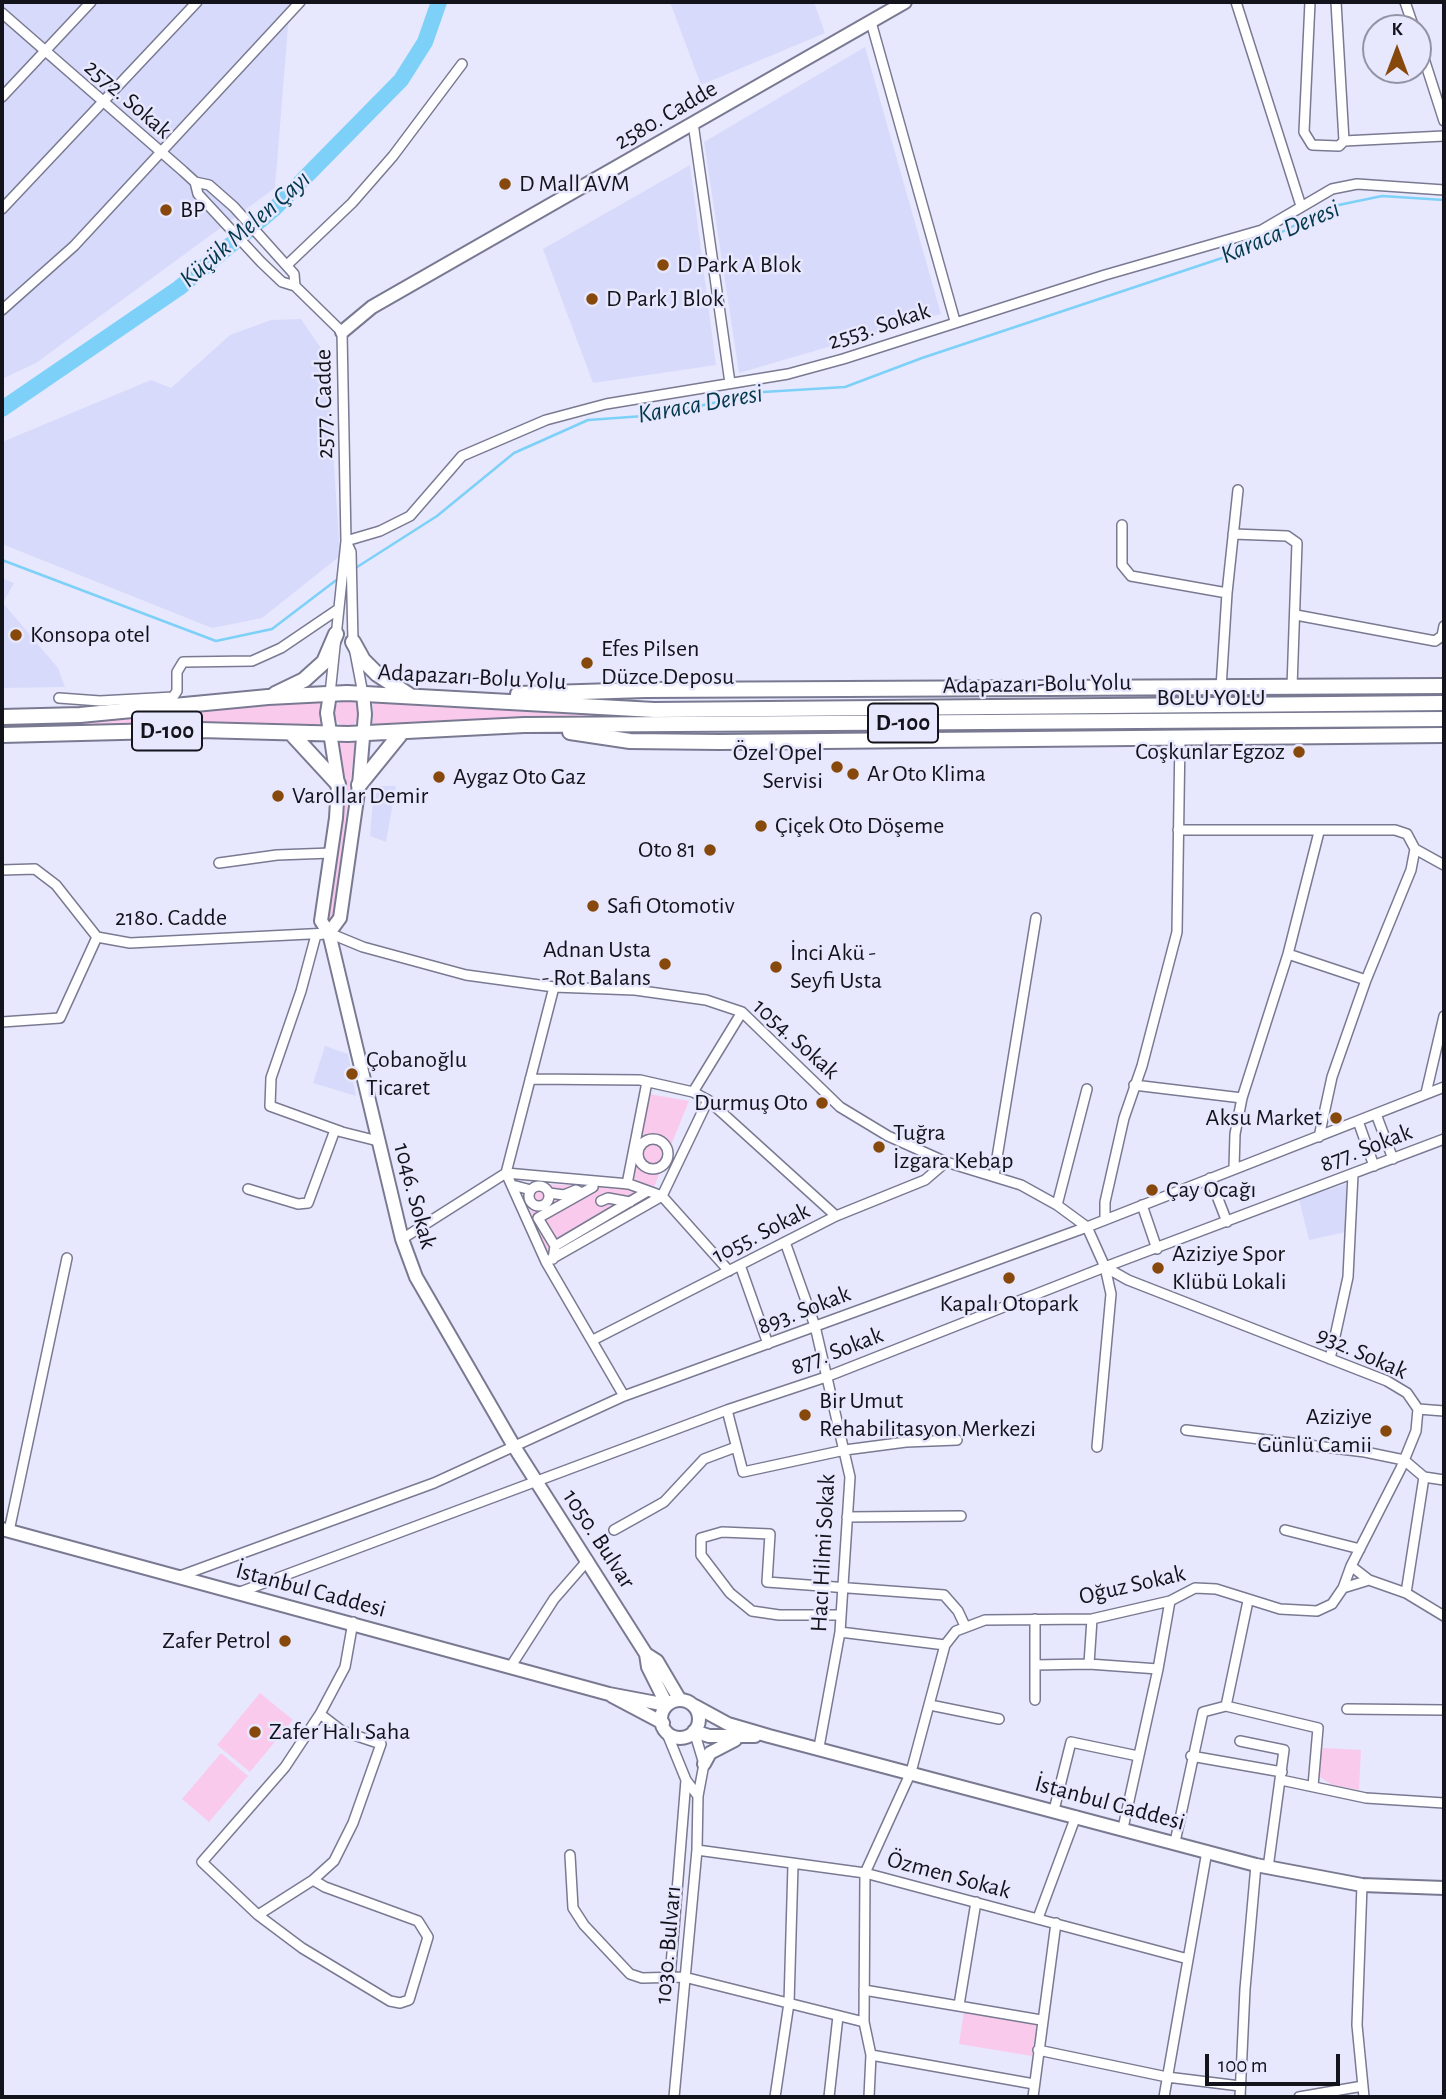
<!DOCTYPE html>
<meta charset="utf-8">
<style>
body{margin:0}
#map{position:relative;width:1446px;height:2099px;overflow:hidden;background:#e7e8fd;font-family:"Alegreya Sans",sans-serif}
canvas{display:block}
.frame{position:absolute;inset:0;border:4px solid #13131c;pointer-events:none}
.north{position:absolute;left:1362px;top:14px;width:70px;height:70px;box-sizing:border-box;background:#e7e8fd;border:2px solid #9293a3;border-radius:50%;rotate:0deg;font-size:19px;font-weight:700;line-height:28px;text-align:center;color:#13131c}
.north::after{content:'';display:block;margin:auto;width:24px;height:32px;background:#87480c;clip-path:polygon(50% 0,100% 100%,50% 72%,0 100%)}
.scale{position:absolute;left:1205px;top:2054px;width:135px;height:32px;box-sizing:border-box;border:4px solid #13131c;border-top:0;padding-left:9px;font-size:21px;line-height:24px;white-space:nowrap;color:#13131c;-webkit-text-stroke:5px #e7e8fd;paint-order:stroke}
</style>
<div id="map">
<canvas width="1446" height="2099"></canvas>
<div class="frame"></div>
<div class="north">K</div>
<div class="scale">100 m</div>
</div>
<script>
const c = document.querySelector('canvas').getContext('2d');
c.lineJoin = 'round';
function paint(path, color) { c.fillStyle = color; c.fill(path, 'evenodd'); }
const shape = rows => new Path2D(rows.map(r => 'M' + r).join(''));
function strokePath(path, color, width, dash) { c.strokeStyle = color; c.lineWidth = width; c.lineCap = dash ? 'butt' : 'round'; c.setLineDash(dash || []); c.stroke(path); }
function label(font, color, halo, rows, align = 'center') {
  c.font = font + ' "Alegreya Sans",sans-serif'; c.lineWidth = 5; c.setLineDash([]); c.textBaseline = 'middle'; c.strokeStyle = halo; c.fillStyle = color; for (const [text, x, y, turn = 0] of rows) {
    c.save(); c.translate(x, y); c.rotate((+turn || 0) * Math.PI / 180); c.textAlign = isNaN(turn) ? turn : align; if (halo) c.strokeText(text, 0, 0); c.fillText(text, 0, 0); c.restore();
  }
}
paint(shape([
 [2,2,290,2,275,188,36,363,2,379],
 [670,2,814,2,825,33,701,85],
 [865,47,941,314,739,373,704,142],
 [690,165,716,365,593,383,543,249],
 [301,319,327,357,340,556,262,618,212,628,2,544,2,442,151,380,171,388,230,335,271,320],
 [2,578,14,583,3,603,58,668,65,687,2,688],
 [381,786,396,786,386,842,370,836,373,799],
 [325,1046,348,1054,356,1096,313,1083],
 [1346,1184,1346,1232,1309,1240,1299,1199]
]), '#d8dafb');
paint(shape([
 [321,698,322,728,233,724,2,729,2,723,145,716],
 [373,698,430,703,619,716,481,720,373,729],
 '334 713a13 13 0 1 1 26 0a13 13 0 1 1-26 0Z',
 [338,742,355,743,333,919,328,918,342,822,344,780],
 [649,1094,689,1101,654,1187,649,1187,630,1176],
 [519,1183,613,1187,636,1191,644,1203,549,1256],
 [260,1693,293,1720,250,1772,217,1745],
 [1323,1748,1361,1750,1359,1790,1332,1785,1320,1777,1319,1762],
 [221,1753,248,1776,209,1822,182,1799],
 [964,2011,1037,2023,1032,2056,959,2044]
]), '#facaec');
strokePath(shape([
 [2,560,216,641,272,629,339,578],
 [354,569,437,516,514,453,588,420,658,415,763,392,845,387,922,358,1252,248,1329,207,1382,196,1444,200]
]), '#7dd0f7', 2.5);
strokePath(shape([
 [2,409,179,288,275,208,401,80,425,42,439,2]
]), '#7dd0f7', 16);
const minor = shape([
 [1236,2,1301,206],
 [1310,2,1304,132,1312,145,1339,146,1344,141,1444,136],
 [1336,2,1344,141],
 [1405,2,1414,28],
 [2,13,183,171,195,182,198,194,261,262,282,282,295,286,342,332,346,541,330,694],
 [871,22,955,321],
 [1418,40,1444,121],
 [2,97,91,2],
 [693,123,730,383],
 [195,182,209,185,234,207,294,274,295,286],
 [2,209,197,2],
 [287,265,352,203,393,156,462,64],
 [2,310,74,246,300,2],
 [1122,525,1122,565,1131,576,1227,593],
 [1233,534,1287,536,1297,543,1292,687],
 [346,541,380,531,410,516,462,456,546,420,606,404,788,374,843,359,1105,275,1262,230,1332,189,1357,184,1444,190],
 [346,541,351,552,353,642,363,694],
 [1296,615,1435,641,1442,636,1444,626],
 [1221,688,1227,593,1238,490],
 [59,698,100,701,173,697,177,691,177,672,183,662,252,661,281,648,337,610],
 [1178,830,1395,830,1407,834,1415,849],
 [1415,849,1444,865],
 [219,863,277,855,331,853],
 [2,870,35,869,56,885,97,937,130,943,329,933,363,947,466,975,554,987,635,990,706,1000,742,1012,840,1107,888,1136,946,1162,1021,1185,1057,1205,1087,1227,1105,1267,1111,1294,1097,1447],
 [324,934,316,935,301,991,271,1078,270,1106,342,1132,378,1141],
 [1288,954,1366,980],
 [2,1022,60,1018,97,937],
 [530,1079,640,1080,693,1092,708,1100,836,1216],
 [1134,1085,1242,1098],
 [693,1092,742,1012],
 [1426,1093,1444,1016],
 [1376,1114,1393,1159],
 [1358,1121,1374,1166],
 [1319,1137,1332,1077,1366,980,1411,870,1415,849],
 '638 1154a15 15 0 1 1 30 0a15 15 0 1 1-30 0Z',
 [1234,1168,1235,1134,1242,1098,1288,954,1319,832],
 [994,1176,1036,918],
 [1210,1178,1227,1222],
 [627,1184,647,1082],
 [512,1185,531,1190],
 '529 1196a10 10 0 1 1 20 0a10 10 0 1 1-20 0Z',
 [248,1189,298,1204,308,1203,335,1130],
 [549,1193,564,1195,576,1190,582,1193],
 [601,1201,608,1198,630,1202],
 [1057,1205,1087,1089],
 [1142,1205,1157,1249],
 [1105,1219,1105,1202,1124,1118,1142,1066,1177,932,1180,736],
 [402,1239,506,1173,554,987],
 [785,1242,815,1326,850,1477,840,1632,819,1747],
 [555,1246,538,1218,593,1187,593,1181],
 [553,1259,555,1246,648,1191],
 [546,1262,662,1196,708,1100],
 [740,1265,768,1344],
 [1105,1267,1128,1280,1387,1381,1407,1393,1418,1409,1416,1431,1401,1468,1351,1566,1369,1580,1406,1593,1444,1616],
 [593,1340,836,1216,925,1180,946,1162],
 [1330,1359,1348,1277,1353,1174],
 [624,1396,546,1262,506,1173,629,1184,662,1196,729,1271],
 [1418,1409,1444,1411],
 [727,1410,743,1472,845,1450,906,1442,957,1440],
 [1186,1430,1365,1452,1404,1460,1424,1477,1444,1480],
 [847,1517,961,1516],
 [614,1530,664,1502,704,1459,736,1447],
 [1285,1530,1360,1549],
 [9,1531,67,1258],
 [180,1576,434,1483,624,1396,1087,1227,1444,1087],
 [1343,1588,1351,1566],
 [240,1592,727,1410,826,1377,1105,1267,1444,1139],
 [1406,1593,1424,1477],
 [841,1615,779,1615,752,1611,730,1593,701,1555,701,1538,722,1532,770,1534,767,1582,944,1595,958,1611,965,1626],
 [840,1632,945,1645],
 [1089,1664,1092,1619],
 [1035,1665,1089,1664,1158,1669],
 [511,1666,554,1599,588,1560],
 [1035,1700,1035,1619],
 [930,1705,999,1719],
 [1226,1706,1318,1728,1313,1786],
 [1347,1709,1444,1710],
 [666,1731,686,1780,698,1796],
 [1240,1741,1284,1750,1268,1868],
 [1191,1756,1282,1772],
 [1281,1780,1366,1798,1444,1803],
 [1054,1810,1071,1742,1138,1756],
 [1123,1828,1158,1669,1170,1601],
 [1175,1842,1203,1712,1226,1706,1248,1601],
 [697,1850,865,1873,1188,1959],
 [570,1855,573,1908,584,1925,630,1974,642,1978,684,1977,864,2022],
 [313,1880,334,1861,353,1823,381,1744,342,1731,320,1714],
 [1362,1885,1357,2025,1364,2097],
 [258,1915,302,1948,390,2001,400,2003,409,2000,428,1937,418,1921,325,1887,313,1880,258,1915,202,1862,285,1767,320,1714,345,1667,353,1622],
 [1038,1918,1076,1816],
 [670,1978,686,1780],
 [864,1990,1041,2020],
 [959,2005,976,1902],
 [1038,2050,1167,2077,1240,2086],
 [871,2055,1034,2084],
 [674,2097,697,1850,698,1796,704,1764,694,1731],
 [775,2097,789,2003,793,1865],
 [829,2097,838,2016],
 [869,2097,871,2055,864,2022,865,1873,911,1772,945,1645,956,1631,985,1620,1092,1619,1170,1601,1195,1588,1216,1589,1280,1609,1317,1611,1332,1604,1343,1588,1369,1580],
 [1033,2097,1056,1923],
 [1164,2097,1207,1851],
 [1240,2097,1245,1989,1256,1865],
 [1299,2097,1363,2086]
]);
const major = shape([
 [342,332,372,307,905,2],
 [330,694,327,713,338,784,336,818,321,921,329,933,402,1239,416,1277,515,1448,646,1654,648,1667,667,1705],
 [329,933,340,918,359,785,365,714,363,694],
 [2,1529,609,1694,667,1705],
 [646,1654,657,1661,680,1700],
 [612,1696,663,1723],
 '661 1719a19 19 0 1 1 38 0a19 19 0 1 1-38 0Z',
 [695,1706,728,1724,769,1736,1256,1865,1362,1885,1444,1888],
 [694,1731,709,1736,755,1736],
 [704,1764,710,1753,735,1740]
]);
const highway = shape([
 [353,642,363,660,377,674,409,695],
 [275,694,304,680,324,662,336,634],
 [518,694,645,690,1444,686],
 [2,717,80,715,268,697,347,693,654,710,1444,703],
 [570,732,630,741,719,742,1444,735],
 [291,733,338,784],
 [2,735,200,730,348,734,524,725,1444,719],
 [359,785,402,732]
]);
strokePath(minor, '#797a92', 12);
strokePath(major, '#797a92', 16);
strokePath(highway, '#797a92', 18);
strokePath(minor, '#fff', 9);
strokePath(major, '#fff', 12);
strokePath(highway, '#fff', 14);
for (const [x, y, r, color] of [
 [505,184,7,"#87480c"],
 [166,210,7,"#87480c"],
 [663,265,7,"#87480c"],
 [592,299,7,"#87480c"],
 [16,635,7,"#87480c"],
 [587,663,7,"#87480c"],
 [1299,752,7,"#87480c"],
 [837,767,7,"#87480c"],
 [853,774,7,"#87480c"],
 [439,777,7,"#87480c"],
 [278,796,7,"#87480c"],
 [761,826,7,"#87480c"],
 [710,850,7,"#87480c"],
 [593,906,7,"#87480c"],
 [665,964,7,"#87480c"],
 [776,967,7,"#87480c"],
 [352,1074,7,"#87480c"],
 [822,1103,7,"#87480c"],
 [1336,1118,7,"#87480c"],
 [879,1147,7,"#87480c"],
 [1152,1190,7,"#87480c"],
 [1158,1268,7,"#87480c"],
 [1009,1278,7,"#87480c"],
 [805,1415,7,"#87480c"],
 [1386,1431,7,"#87480c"],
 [285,1641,7,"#87480c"],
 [255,1732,7,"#87480c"]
]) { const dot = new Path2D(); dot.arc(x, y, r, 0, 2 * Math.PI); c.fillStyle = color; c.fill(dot); strokePath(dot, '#e7e8fd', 2.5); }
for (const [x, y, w] of [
 [903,723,70],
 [167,731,70]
]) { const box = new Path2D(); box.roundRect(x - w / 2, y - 19.5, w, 39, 5); c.fillStyle = '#e7e8fd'; c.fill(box); strokePath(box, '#13131c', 2); }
label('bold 23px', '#13131c', null, [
 ["D-100",903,723],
 ["D-100",167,731]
]);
label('24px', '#13131c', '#e7e8fd', [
 ["2572. Sokak",128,99,41],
 ["2580. Cadde",666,115,-30],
 ["2553. Sokak",879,326,-18],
 ["2577. Cadde",324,404,-91],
 ["Adapazarı-Bolu Yolu",472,677,3],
 ["Adapazarı-Bolu Yolu",1037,684,-1],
 ["BOLU YOLU",1211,698],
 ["2180. Cadde",171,918],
 ["1054. Sokak",796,1039,42],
 ["877. Sokak",1366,1148,-21],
 ["1046. Sokak",415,1196,75],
 ["1055. Sokak",761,1233,-27],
 ["893. Sokak",804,1310,-21],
 ["877. Sokak",837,1351,-21],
 ["932. Sokak",1362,1353,24],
 ["1050. Bulvar",599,1539,57],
 ["Hacı Hilmi Sokak",823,1553,-87],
 ["Oğuz Sokak",1132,1585,-13],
 ["İstanbul Caddesi",311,1590,15],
 ["İstanbul Caddesi",1110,1803,15],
 ["Özmen Sokak",949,1875,15],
 ["1030. Bulvarı",668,1945,-85]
]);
label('24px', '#13131c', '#e7e8fd', [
 ["D Mall AVM",519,184],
 ["BP",180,210],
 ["D Park A Blok",677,265],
 ["D Park J Blok",606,299],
 ["Konsopa otel",30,635],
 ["Efes Pilsen",601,649],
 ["Düzce Deposu",601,677],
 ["Coşkunlar Egzoz",1285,752,"right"],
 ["Özel Opel",823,753,"right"],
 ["Servisi",823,781,"right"],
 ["Ar Oto Klima",867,774],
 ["Aygaz Oto Gaz",453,777],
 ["Varollar Demir",292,796],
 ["Çiçek Oto Döşeme",775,826],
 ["Oto 81",696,850,"right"],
 ["Safi Otomotiv",607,906],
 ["Adnan Usta",651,950,"right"],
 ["- Rot Balans",651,978,"right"],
 ["İnci Akü -",790,953],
 ["Seyfi Usta",790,981],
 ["Çobanoğlu",366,1060],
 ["Ticaret",366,1088],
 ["Durmuş Oto",808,1103,"right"],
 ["Aksu Market",1322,1118,"right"],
 ["Tuğra",893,1133],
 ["İzgara Kebap",893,1161],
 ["Çay Ocağı",1166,1190],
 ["Aziziye Spor",1172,1254],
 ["Klübü Lokali",1172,1282],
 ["Kapalı Otopark",1009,1304,"center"],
 ["Bir Umut",819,1401],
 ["Rehabilitasyon Merkezi",819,1429],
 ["Aziziye",1372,1417,"right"],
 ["Günlü Camii",1372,1445,"right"],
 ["Zafer Petrol",271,1641,"right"],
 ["Zafer Halı Saha",269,1732]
], 'left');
label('italic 26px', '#04384c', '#e7e8fd', [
 ["Küçük Melen Çayı",245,229,-41],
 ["Karaca Deresi",1280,232,-23],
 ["Karaca Deresi",700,404,-10]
]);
</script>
